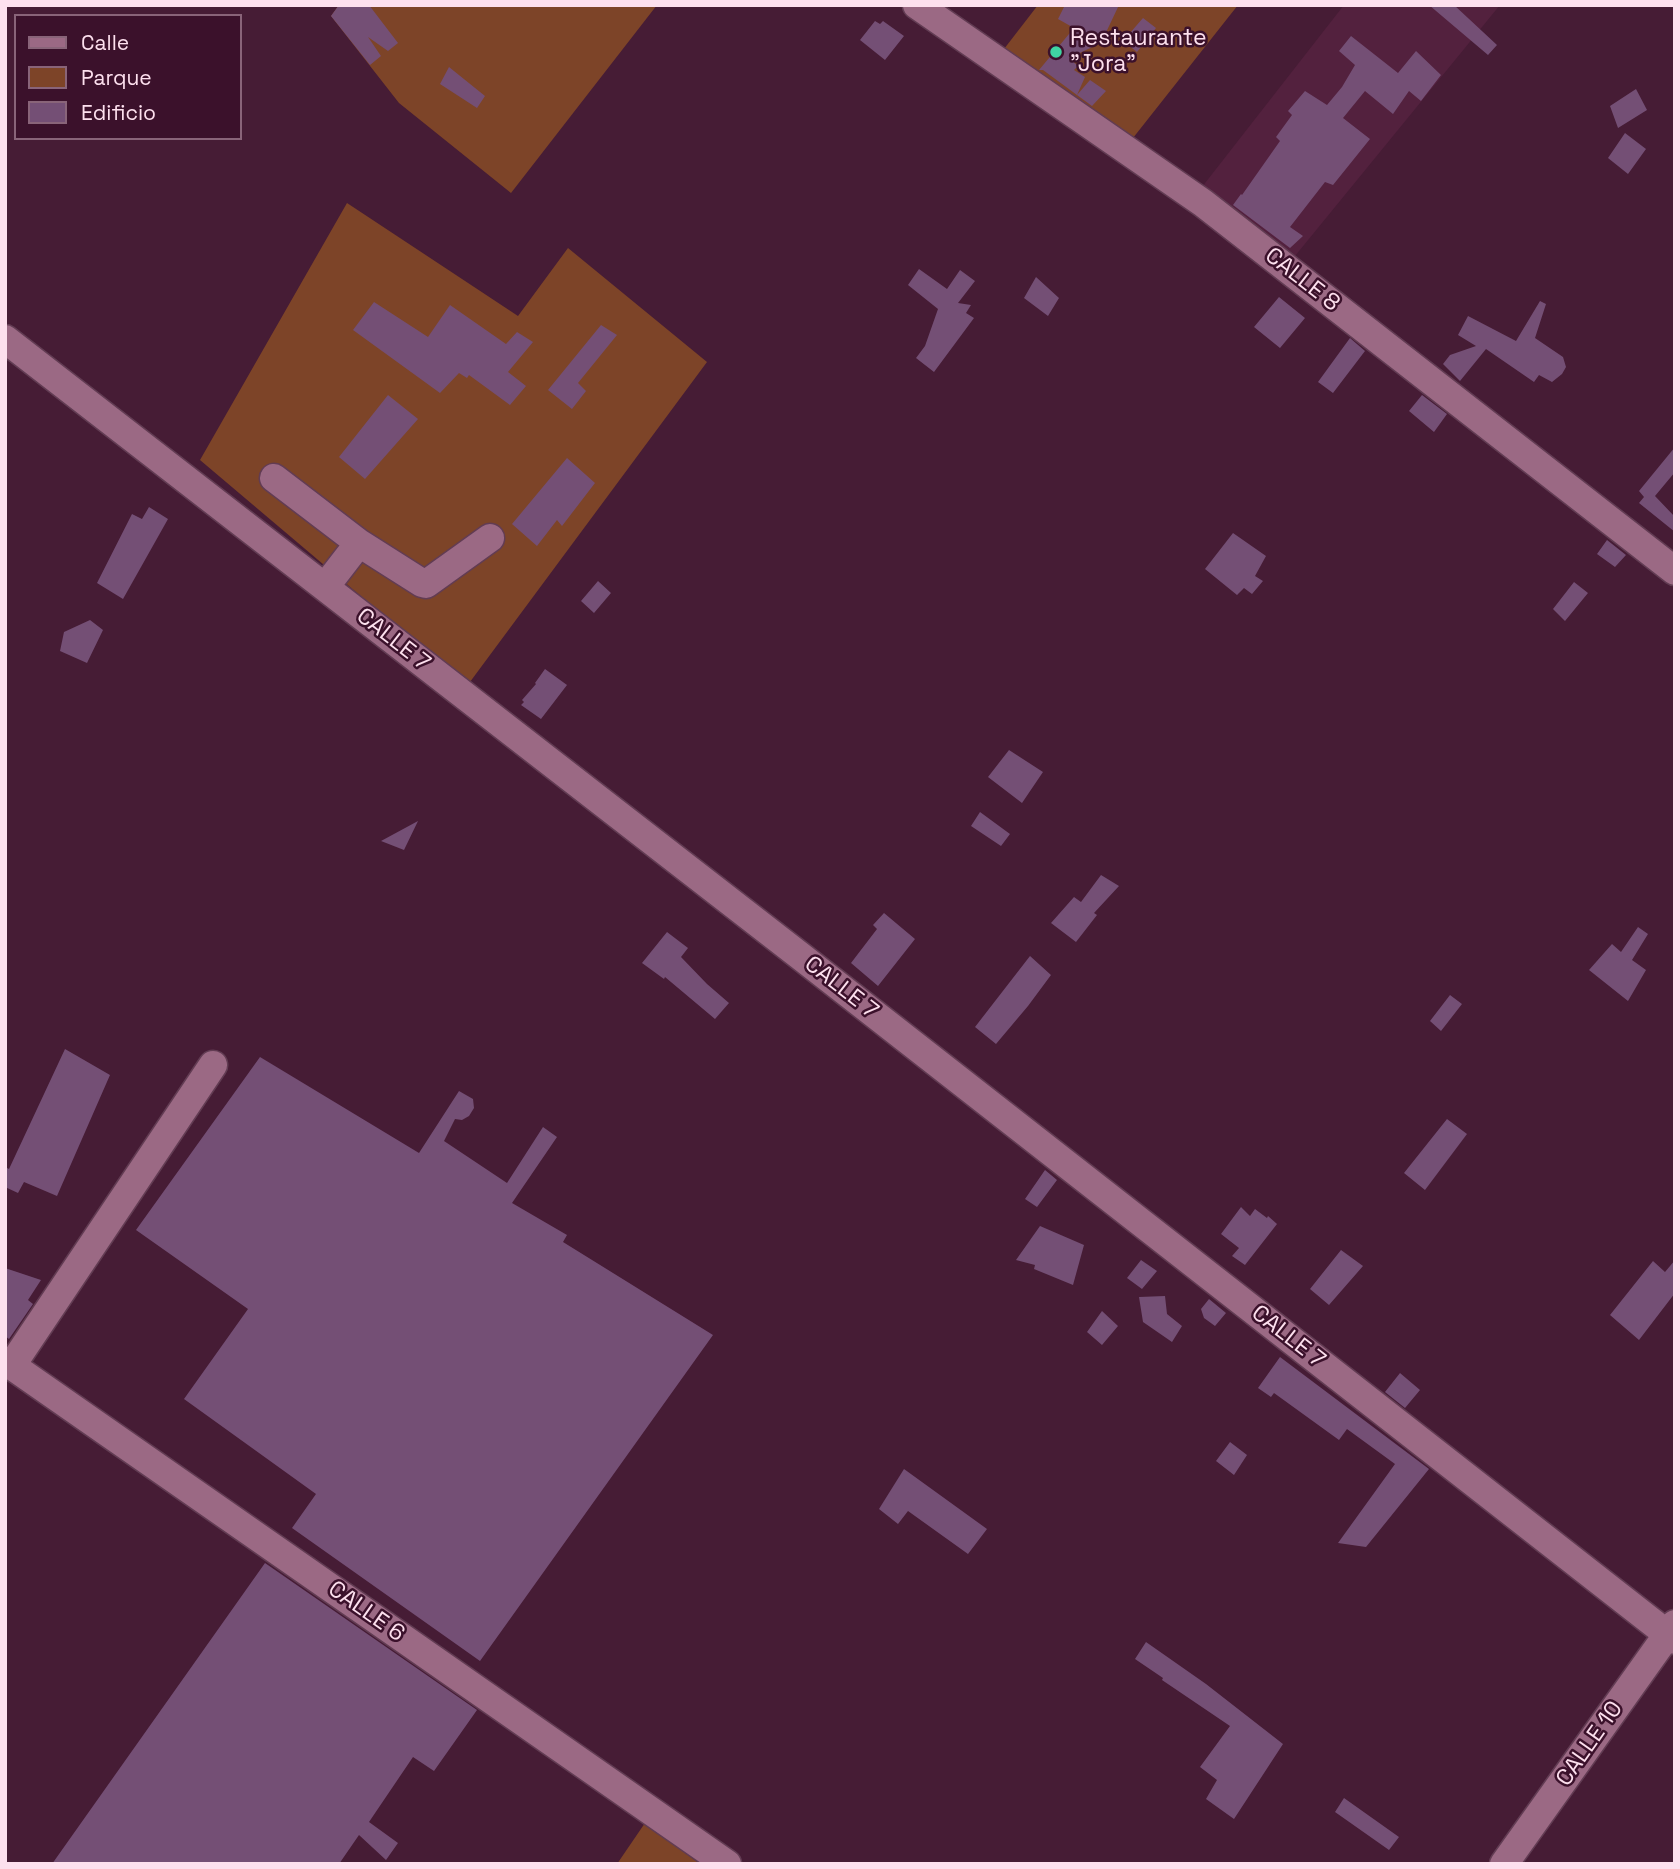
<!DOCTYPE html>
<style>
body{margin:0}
#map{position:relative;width:1680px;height:1869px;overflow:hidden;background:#461c35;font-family:"Space Grotesk",sans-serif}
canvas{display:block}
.frame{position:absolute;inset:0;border:7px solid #fde0ee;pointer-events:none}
.legend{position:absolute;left:14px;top:14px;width:228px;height:126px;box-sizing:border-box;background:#3b112b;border:2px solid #896479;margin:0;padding:9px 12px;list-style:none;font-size:21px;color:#fde0ee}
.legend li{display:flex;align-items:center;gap:14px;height:35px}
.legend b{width:35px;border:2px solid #896479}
</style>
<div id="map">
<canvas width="1680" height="1869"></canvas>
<div class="frame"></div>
<ul class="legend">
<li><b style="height:9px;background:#9b6984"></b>Calle</li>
<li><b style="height:19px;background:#7d4428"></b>Parque</li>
<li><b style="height:19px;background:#744f75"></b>Edificio</li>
</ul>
</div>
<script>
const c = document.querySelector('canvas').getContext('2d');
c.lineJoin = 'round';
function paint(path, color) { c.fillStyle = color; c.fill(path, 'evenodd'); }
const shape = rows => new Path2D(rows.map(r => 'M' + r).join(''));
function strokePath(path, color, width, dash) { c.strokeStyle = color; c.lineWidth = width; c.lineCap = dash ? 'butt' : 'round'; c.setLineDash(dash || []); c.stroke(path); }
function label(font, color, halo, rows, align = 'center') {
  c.font = font + ' "Space Grotesk",sans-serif'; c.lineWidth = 5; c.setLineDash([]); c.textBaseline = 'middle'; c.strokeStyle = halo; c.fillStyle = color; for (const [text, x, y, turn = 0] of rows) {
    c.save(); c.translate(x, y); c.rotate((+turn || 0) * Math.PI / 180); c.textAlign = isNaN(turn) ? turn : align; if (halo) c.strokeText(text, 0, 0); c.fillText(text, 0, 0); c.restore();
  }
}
paint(shape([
 [1344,5,1500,5,1295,256,1202,187]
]), '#53213e');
paint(shape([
 [339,5,657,5,511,193,399,103,331,16],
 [1038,5,1238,5,1133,138,1004,49],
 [347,203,518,316,568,248,707,362,467,686,200,460],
 [645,1823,700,1864,617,1864]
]), '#7d4428');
paint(shape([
 [339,5,369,5,398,43,388,51,368,37,381,56,370,65,331,16],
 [1065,5,1119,5,1101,43,1069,58,1078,66,1074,70,1085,77,1077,95,1043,70,1039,70,1074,28,1058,19],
 [1429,5,1454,5,1497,45,1488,55],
 [1143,18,1156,28,1137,52,1123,41],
 [875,21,880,24,883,21,904,36,885,60,860,40],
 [1351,36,1398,73,1416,51,1441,75,1421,101,1409,91,1393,114,1365,91,1343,118,1370,139,1333,185,1325,182,1290,227,1303,236,1290,248,1233,205,1241,194,1242,195,1280,141,1276,137,1292,115,1288,111,1305,91,1327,105,1342,87,1355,65,1339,51],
 [449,67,485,96,477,108,440,84],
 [1090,80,1106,91,1092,106,1077,95],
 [1636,89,1647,110,1618,128,1610,106],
 [1625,133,1646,149,1628,174,1608,158],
 [919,269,947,289,960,270,975,281,958,303,971,305,966,313,974,318,934,372,916,358,925,346,938,309,908,285],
 [1036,277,1059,298,1048,316,1024,298],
 [1279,297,1305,318,1280,348,1254,327],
 [1540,301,1546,304,1535,338,1563,357,1566,367,1562,374,1552,382,1539,375,1534,382,1486,349,1460,381,1443,364,1450,355,1476,346,1458,335,1468,316,1516,341],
 [374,302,428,337,450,305,506,344,517,332,533,342,508,372,526,386,510,405,469,375,467,378,459,373,440,393,353,330],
 [601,325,617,335,578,383,586,391,572,409,548,390],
 [1350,338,1365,351,1333,393,1318,382],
 [388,395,418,419,365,479,339,457],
 [1422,395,1447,414,1434,432,1409,411],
 [1675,447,1675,472,1655,496,1675,517,1675,532,1639,503,1644,497,1639,491],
 [567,458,595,483,562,526,557,520,537,546,512,524],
 [149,507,168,519,123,599,97,583,132,514,142,519],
 [1233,533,1266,556,1255,576,1263,581,1252,594,1244,588,1237,595,1205,569],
 [1607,540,1626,555,1615,567,1597,554],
 [598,581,611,593,594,613,581,601],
 [1574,582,1588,593,1565,621,1553,609],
 [90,620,103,630,87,663,60,651,64,632],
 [545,669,567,685,541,719,521,705,524,702,522,700,536,684,535,683],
 [1009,750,1043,772,1022,803,988,777],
 [980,812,1010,834,1001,846,971,826],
 [418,821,404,850,381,841],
 [1101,875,1119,886,1094,913,1097,915,1076,942,1051,923,1074,897,1081,902],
 [884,913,915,939,878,986,851,963,877,929,873,925],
 [1638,927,1648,934,1632,960,1646,970,1628,1001,1589,970,1612,944,1621,952],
 [667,932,688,948,681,957,707,984,729,1003,715,1019,665,977,664,979,642,963],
 [1030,956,1051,975,1028,1006,996,1044,975,1027],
 [1450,995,1462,1004,1441,1031,1430,1021],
 [65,1049,110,1075,57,1196,24,1182,18,1193,5,1187,5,1167,9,1169],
 [260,1057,419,1153,459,1091,473,1099,474,1108,469,1116,462,1120,455,1119,444,1141,507,1183,543,1127,557,1137,512,1203,567,1235,563,1242,713,1335,480,1661,292,1528,316,1494,184,1399,248,1309,136,1230],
 [1447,1119,1467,1134,1425,1190,1404,1173],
 [1045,1170,1057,1180,1037,1207,1025,1199],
 [1241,1207,1250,1216,1255,1209,1267,1218,1268,1216,1277,1224,1245,1265,1232,1256,1239,1248,1221,1234],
 [1040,1226,1084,1245,1073,1285,1034,1269,1035,1265,1016,1260],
 [1341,1250,1363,1266,1329,1305,1310,1289],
 [1141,1260,1157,1271,1142,1289,1127,1278],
 [1675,1260,1675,1293,1639,1340,1610,1315,1653,1261,1665,1272],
 [5,1268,41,1280,28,1300,33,1304,9,1339,5,1336],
 [1165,1296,1167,1314,1182,1326,1172,1342,1143,1322,1139,1297],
 [1209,1299,1226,1313,1215,1326,1204,1318,1201,1309],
 [1102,1311,1118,1326,1102,1345,1087,1332],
 [1280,1357,1429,1469,1366,1547,1338,1543,1395,1464,1347,1429,1339,1440,1274,1393,1271,1397,1258,1388],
 [1400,1373,1420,1390,1405,1408,1385,1392],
 [1230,1442,1247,1455,1234,1475,1216,1461],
 [904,1469,987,1529,968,1554,908,1511,898,1524,879,1509],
 [265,1563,477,1710,434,1771,413,1757,369,1822,398,1843,386,1860,359,1835,339,1864,52,1864],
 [1146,1642,1206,1684,1283,1744,1234,1819,1206,1799,1217,1780,1200,1767,1230,1726,1162,1680,1163,1678,1135,1659],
 [1344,1798,1399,1837,1389,1850,1335,1812]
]), '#744f75');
const minor = shape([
 [917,5,1203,203,1675,571],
 [5,339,799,955,1675,1640],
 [274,478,359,543,325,587],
 [359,543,422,583,426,584,490,538],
 [5,1361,727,1864],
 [12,1365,213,1065],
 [1504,1864,1675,1624]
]);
strokePath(minor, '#623c53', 31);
strokePath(minor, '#9b6984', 28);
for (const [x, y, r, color] of [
 [1056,52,7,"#3fd4a2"]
]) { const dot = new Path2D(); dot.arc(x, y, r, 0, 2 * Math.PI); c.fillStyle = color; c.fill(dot); strokePath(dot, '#3b112b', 2.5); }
label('23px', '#fde0ee', '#3b112b', [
 ["Restaurante",1070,39],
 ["\"Jora\"",1070,65]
], 'left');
label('23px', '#fde0ee', '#3b112b', [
 ["CALLE 8",1302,280,38],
 ["CALLE 7",393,640,38],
 ["CALLE 7",841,988,38],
 ["CALLE 7",1288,1337,38],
 ["CALLE 6",366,1612,35],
 ["CALLE 10",1590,1744,-55]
]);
</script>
